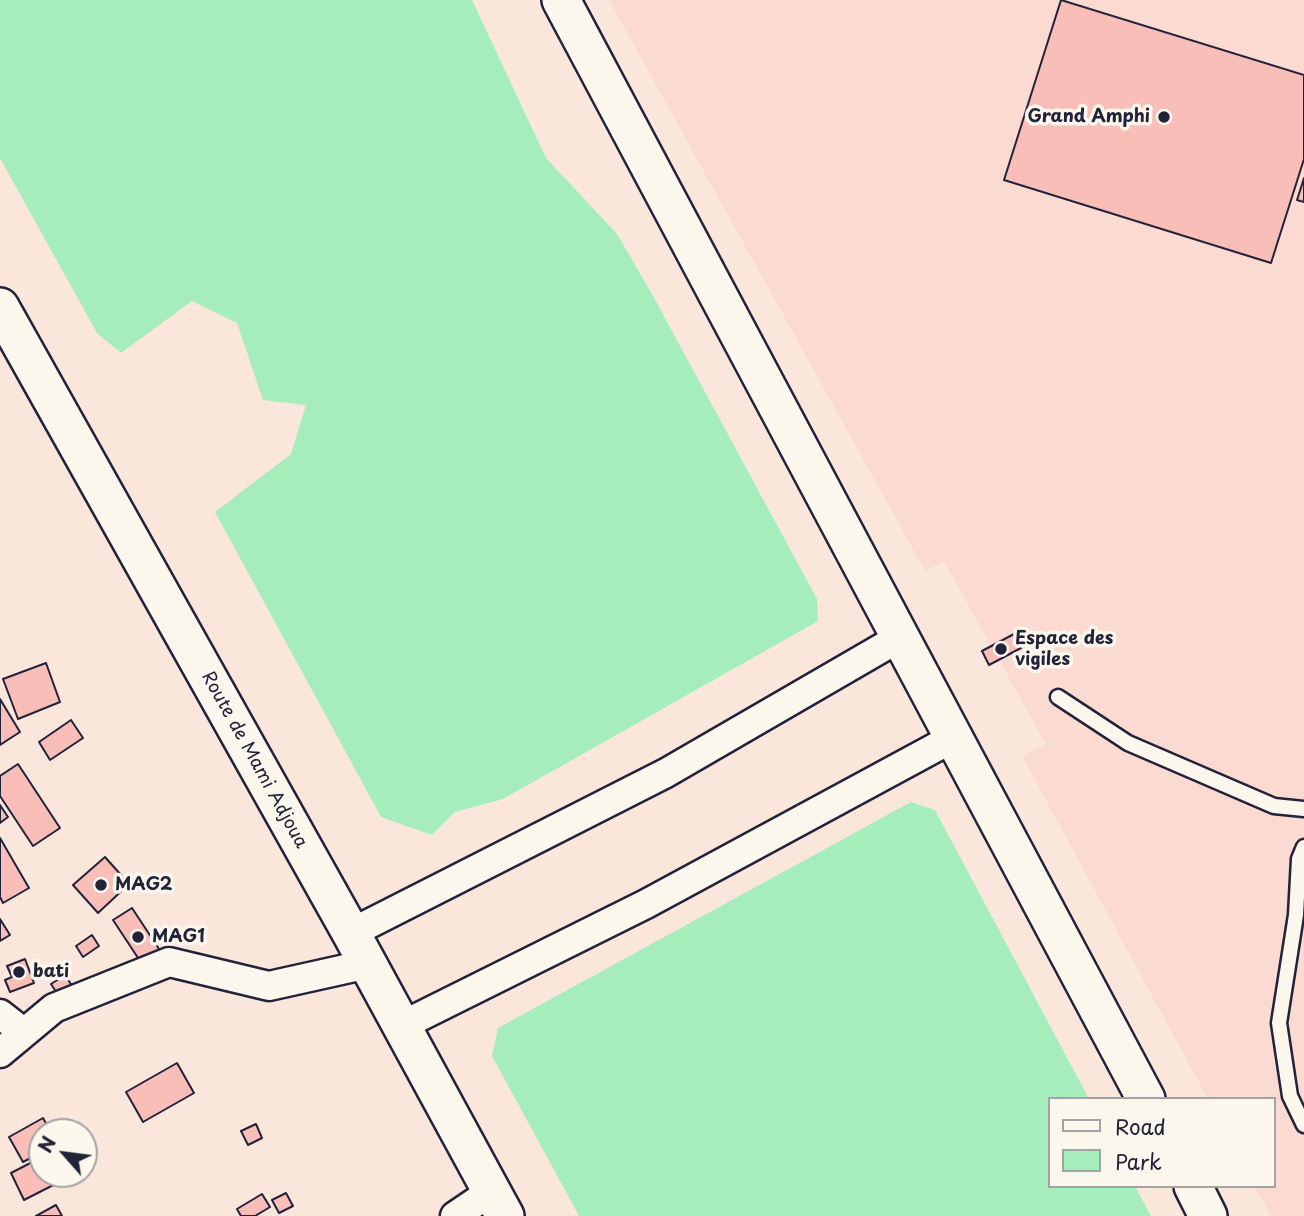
<!DOCTYPE html>
<style>
body{margin:0}
#map{position:relative;width:1304px;height:1216px;overflow:hidden;background:#fbe6dc;font-family:"Playpen Sans",sans-serif}
canvas{display:block}
.legend{position:absolute;left:1048px;top:1097px;width:228px;height:91px;box-sizing:border-box;background:#fbf7ec;border:2px solid #a4a2a5;margin:0;padding:9px 12px;list-style:none;font-size:21px;color:#22223b}
.legend li{display:flex;align-items:center;gap:14px;height:35px}
.legend b{width:35px;border:2px solid #a4a2a5}
.north{position:absolute;left:28px;top:1118px;width:70px;height:70px;box-sizing:border-box;background:#fbf7ec;border:2px solid #a4a2a5;border-radius:50%;rotate:298deg;font-size:19px;font-weight:700;line-height:28px;text-align:center;color:#22223b}
.north::after{content:'';display:block;margin:auto;width:24px;height:32px;background:#22223b;clip-path:polygon(50% 0,100% 100%,50% 72%,0 100%)}
</style>
<div id="map">
<canvas width="1304" height="1216"></canvas>
<ul class="legend">
<li><b style="height:9px;background:#fbf7ec"></b>Road</li>
<li><b style="height:19px;background:#a5edbb"></b>Park</li>
</ul>
<div class="north">N</div>
</div>
<script>
const c = document.querySelector('canvas').getContext('2d');
c.lineJoin = 'round';
function paint(path, color) { c.fillStyle = color; c.fill(path, 'evenodd'); }
const shape = rows => new Path2D(rows.map(r => 'M' + r).join(''));
function strokePath(path, color, width, dash) { c.strokeStyle = color; c.lineWidth = width; c.lineCap = dash ? 'butt' : 'round'; c.setLineDash(dash || []); c.stroke(path); }
function label(font, color, halo, rows, align = 'center') {
  c.font = font + ' "Playpen Sans",sans-serif'; c.lineWidth = 7; c.setLineDash([]); c.textBaseline = 'middle'; c.strokeStyle = halo; c.fillStyle = color; for (const [text, x, y, turn = 0] of rows) {
    c.save(); c.translate(x, y); c.rotate((+turn || 0) * Math.PI / 180); c.textAlign = isNaN(turn) ? turn : align; if (halo) c.strokeText(text, 0, 0); c.fillText(text, 0, 0); c.restore();
  }
}
paint(shape([
 [609,0,1304,0,1304,1216,1271,1216,1255,1186,1274,1186,1274,1099,1208,1099,1022,756,1046,744,999,660,989,665,982,651,991,646,944,561,925,571]
]), '#fbdad1');
paint(shape([
 [0,0,472,0,546,158,617,234,652,294,817,599,818,621,503,799,455,812,432,835,381,817,215,512,291,454,306,405,263,400,237,323,192,301,121,353,97,333,0,158],
 [911,802,935,810,1089,1099,1050,1099,1050,1186,1135,1186,1151,1216,579,1216,492,1056,498,1028]
]), '#a5edbb');
const building = shape([
 [1061,0,1304,75,1304,159,1271,263,1004,180,1061,0],
 [1304,178,1304,202,1297,200,1304,178],
 [1014,634,1021,648,989,665,982,651,1014,634],
 [46,663,60,702,18,719,3,679,46,663],
 [0,699,20,732,0,745,0,699],
 [71,720,83,738,50,760,39,742,71,720],
 [18,764,60,828,33,846,0,796,0,776,18,764],
 [0,805,8,817,0,823,0,805],
 [0,838,29,888,3,903,0,897,0,838],
 [105,857,129,884,98,913,73,885,105,857],
 [132,908,163,955,144,967,113,920,132,908],
 [0,919,10,935,0,941,0,919],
 [92,935,99,946,83,957,76,946,92,935],
 [25,959,34,983,10,992,5,980,12,977,7,966,25,959],
 [65,975,76,992,62,1001,51,984,65,975],
 [177,1063,194,1093,143,1122,126,1092,177,1063],
 [43,1118,51,1132,42,1132,42,1152,23,1162,9,1137,43,1118],
 [256,1124,262,1138,248,1145,241,1131,256,1124],
 [42,1157,42,1174,68,1174,69,1177,24,1200,11,1173,42,1157],
 [286,1193,293,1206,279,1213,272,1200,286,1193],
 [262,1194,270,1207,255,1216,241,1216,237,1209,262,1194],
 [56,1205,62,1216,36,1216,56,1205]
]);
paint(building, '#fabeb8');
strokePath(building, '#22223b', 2);
const service = shape([
 [1058,697,1128,743,1274,806,1304,809],
 [1304,847,1299,859,1296,915,1279,1023,1290,1096,1304,1125]
]);
const minor = shape([
 [351,933,666,773,899,638],
 [0,1014,23,1032],
 [401,1026,646,904,953,738],
 [0,1053,54,1008,169,962,269,986,368,964],
 [455,1216,492,1191]
]);
const tertiary = shape([
 [561,0,1146,1099],
 [0,307,351,933,505,1216],
 [1193,1186,1208,1216]
]);
strokePath(service, '#22223b', 19);
strokePath(minor, '#22223b', 33);
strokePath(tertiary, '#22223b', 42);
strokePath(service, '#fbf7ec', 14);
strokePath(minor, '#fbf7ec', 28);
strokePath(tertiary, '#fbf7ec', 37);
for (const [x, y, r, color] of [
 [1164,117,7,"#22223b"],
 [1001,649,7,"#22223b"],
 [101,885,7,"#22223b"],
 [138,937,7,"#22223b"],
 [19,972,7,"#22223b"]
]) { const dot = new Path2D(); dot.arc(x, y, r, 0, 2 * Math.PI); c.fillStyle = color; c.fill(dot); strokePath(dot, '#fbf7ec', 2.5); }
label('bold 18px', '#22223b', '#fbf7ec', [
 ["Grand Amphi",1150,117,"right"],
 ["Espace des",1015,639],
 ["vigiles",1015,660],
 ["MAG2",115,885],
 ["MAG1",152,937],
 ["bati",33,972]
], 'left');
label('18px', '#22223b', '#fbf7ec', [
 ["Route de Mami Adjoua",254,760,61]
]);
</script>
